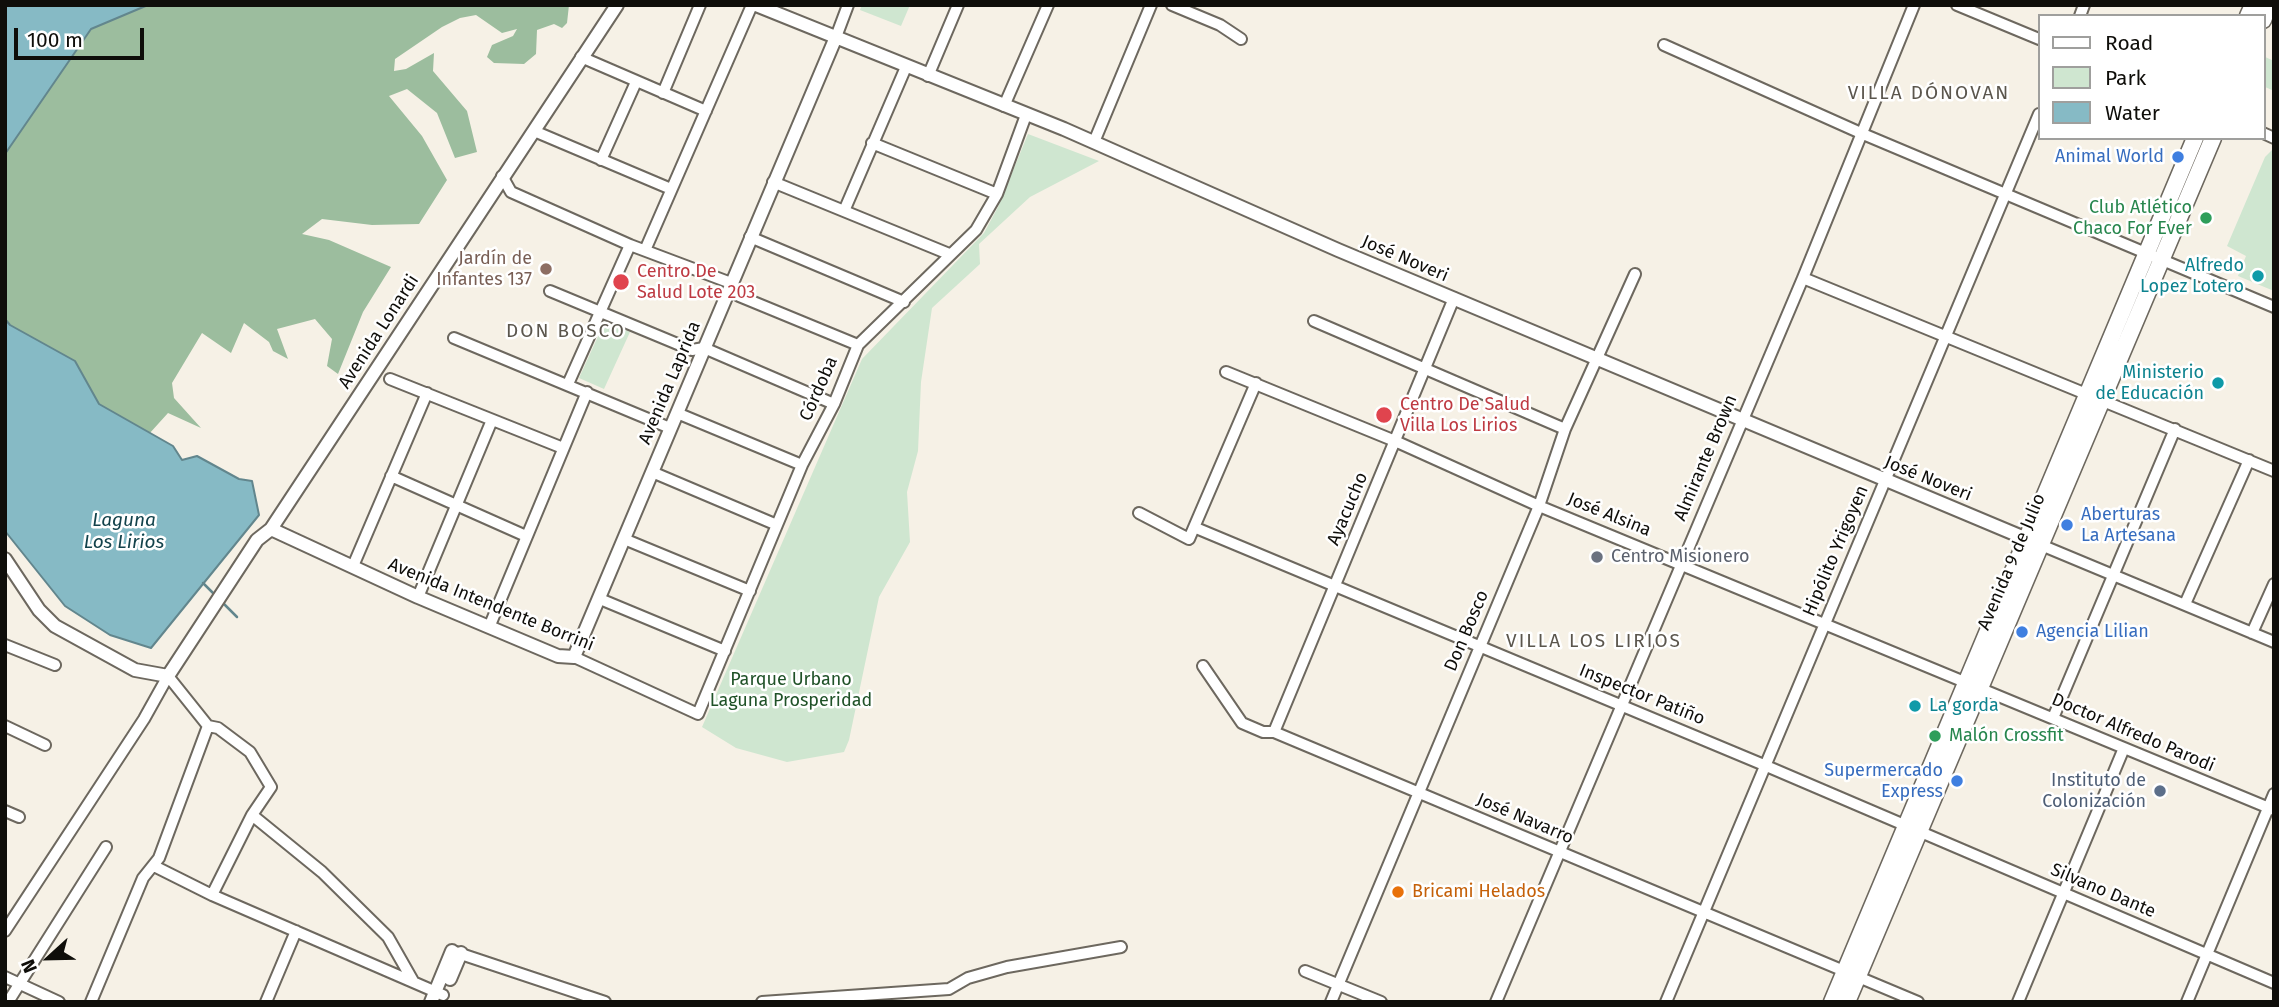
<!DOCTYPE html>
<meta charset="utf-8">
<style>
body{margin:0}
#map{position:relative;width:2279px;height:1007px;overflow:hidden;background:#f6f1e6;font-family:"Fira Sans",sans-serif}
canvas{display:block}
.frame{position:absolute;inset:0;border:7px solid #0f0e0a;pointer-events:none}
.legend{position:absolute;left:2038px;top:14px;width:228px;height:126px;box-sizing:border-box;background:#fff;border:2px solid #9f9f9d;margin:0;padding:9px 12px;list-style:none;font-size:21px;color:#0f0e0a}
.legend li{display:flex;align-items:center;gap:14px;height:35px}
.legend b{width:35px;border:2px solid #9f9f9d}
.north{position:absolute;left:14px;top:923px;width:70px;height:70px;-webkit-text-stroke:5px #fff;paint-order:stroke;rotate:248deg;font-size:19px;font-weight:700;line-height:28px;text-align:center;color:#0f0e0a}
.north::after{content:'';display:block;margin:auto;width:24px;height:32px;background:#0f0e0a;clip-path:polygon(50% 0,100% 100%,50% 72%,0 100%)}
.scale{position:absolute;left:14px;top:28px;width:130px;height:32px;box-sizing:border-box;border:4px solid #0f0e0a;border-top:0;padding-left:9px;font-size:21px;line-height:24px;white-space:nowrap;color:#0f0e0a;-webkit-text-stroke:5px #fff;paint-order:stroke}
</style>
<div id="map">
<canvas width="2279" height="1007"></canvas>
<div class="frame"></div>
<ul class="legend">
<li><b style="height:9px;background:#fff"></b>Road</li>
<li><b style="height:19px;background:#cfe6d0"></b>Park</li>
<li><b style="height:19px;background:#86bac5"></b>Water</li>
</ul>
<div class="north">N</div>
<div class="scale">100 m</div>
</div>
<script>
const c = document.querySelector('canvas').getContext('2d');
c.lineJoin = 'round';
function paint(path, color) { c.fillStyle = color; c.fill(path, 'evenodd'); }
const shape = rows => new Path2D(rows.map(r => 'M' + r).join(''));
function strokePath(path, color, width, dash) { c.strokeStyle = color; c.lineWidth = width; c.lineCap = dash ? 'butt' : 'round'; c.setLineDash(dash || []); c.stroke(path); }
function label(font, color, halo, rows, align = 'center') {
  c.font = font + ' "Fira Sans",sans-serif'; c.lineWidth = 5; c.setLineDash([]); c.textBaseline = 'middle'; c.strokeStyle = halo; c.fillStyle = color; for (const [text, x, y, turn = 0] of rows) {
    c.save(); c.translate(x, y); c.rotate((+turn || 0) * Math.PI / 180); c.textAlign = isNaN(turn) ? turn : align; if (halo) c.strokeText(text, 0, 0); c.fillText(text, 0, 0); c.restore();
  }
}
paint(shape([
 [862,5,910,5,901,26,860,10],
 [2263,56,2274,61,2274,91,2263,86],
 [1028,134,1099,161,1030,197,979,244,980,264,932,308,921,382,918,451,907,492,910,542,879,597,849,740,844,752,787,762,736,748,702,727,862,359,984,233,998,207],
 [2273,149,2274,151,2274,291,2238,276,2246,256,2227,246,2265,157],
 [605,321,630,332,604,389,579,378]
]), '#cfe6d0');
paint(shape([
 [148,5,569,5,567,23,562,28,554,24,537,30,536,54,524,64,494,63,487,57,492,45,513,36,517,29,502,33,476,15,460,18,442,27,395,59,394,71,406,69,434,53,433,71,467,111,477,152,455,158,437,113,407,89,389,96,422,136,447,180,419,224,372,225,322,219,302,234,329,240,391,267,363,312,338,374,327,366,332,339,315,319,277,329,288,359,273,351,269,342,244,323,231,353,202,333,172,383,174,398,201,428,168,413,149,434,99,404,75,361,10,325,5,319,5,154,91,29]
]), '#9cbd9e');
const water = shape([
 [5,5,148,5,91,29,5,154,5,5],
 [5,319,10,325,75,361,99,404,173,446,182,460,197,456,239,479,252,481,259,515,151,648,110,635,65,606,5,531,5,319]
]);
paint(water, '#86bac5');
strokePath(water, '#62868d', 2);
strokePath(shape([
 [203,583,215,595],
 [222,602,237,617]
]), '#62868d', 2.5);
const minor = shape([
 [1172,5,1220,25,1241,39],
 [1957,5,2039,39],
 [2080,16,2084,5],
 [836,37,848,5],
 [1664,45,1863,134,2274,307],
 [581,57,706,111],
 [928,76,958,5],
 [663,93,700,5],
 [1004,106,1048,5],
 [534,131,671,189],
 [2263,133,2274,138],
 [1094,142,1151,5],
 [872,143,997,194],
 [601,160,636,82],
 [502,176,511,192,630,245,731,283,739,296,858,345],
 [773,182,949,254],
 [844,211,906,67],
 [750,237,904,302],
 [646,248,752,5],
 [1803,278,2274,471],
 [550,291,692,350,704,348,834,404],
 [1314,321,1565,429],
 [454,338,670,428],
 [1226,372,1395,441,1539,506,2274,810],
 [390,379,563,448],
 [568,384,630,245],
 [677,413,802,465],
 [652,472,777,525],
 [391,476,526,536],
 [1139,513,1189,539,1256,383],
 [1196,528,1764,765,2274,983],
 [624,539,750,591],
 [2041,545,2274,642],
 [353,566,427,393],
 [418,597,492,420],
 [600,599,725,651],
 [2185,604,2249,460],
 [490,625,587,392],
 [2252,633,2274,584],
 [5,645,55,665],
 [574,657,698,714,802,465,834,404,858,345,976,230,997,194,1026,115],
 [1203,666,1242,723,1263,732,1274,732,1918,1002],
 [2053,718,2175,429],
 [5,726,45,745],
 [1274,732,1454,298],
 [5,811,19,817],
 [252,815,322,872,388,937,413,981],
 [154,866,212,895,443,995],
 [5,931,144,719,168,676,208,726,218,728,250,752,271,787,252,815,212,895],
 [455,952,605,1002],
 [1305,971,1381,1002],
 [5,977,59,1002],
 [8,1002,106,847],
 [91,1002,143,878,159,858,208,726],
 [266,1002,296,931],
 [762,1002,949,989,968,978,1007,967,1121,947],
 [1331,1002,1539,506,1565,429,1635,274],
 [1496,1002,1803,278,1914,5],
 [1666,1002,2039,114],
 [2018,1002,2124,748],
 [2187,1002,2274,794]
]);
const tertiary = shape([
 [756,5,1064,129,1338,250,2034,542],
 [271,529,418,597,558,656,574,657,836,37],
 [5,559,39,610,55,626,135,670,168,676,257,540,271,529,617,5],
 [450,979,461,953],
 [431,1002,452,951]
]);
const primary = shape([
 [2248,16,2253,5],
 [2263,20,2269,5],
 [1832,1002,2195,138],
 [1847,1002,2213,138]
]);
strokePath(minor, '#6d685f', 14);
strokePath(tertiary, '#6d685f', 16);
strokePath(primary, '#6d685f', 19);
strokePath(minor, '#fff', 10);
strokePath(tertiary, '#fff', 12);
strokePath(primary, '#fff', 16);
for (const [x, y, r, color] of [
 [2178,157,7,"#3f7fe0"],
 [2206,218,7,"#2e9e5b"],
 [546,269,7,"#8d6e63"],
 [2258,276,7,"#0f9aa8"],
 [621,282,9,"#e0444e"],
 [2218,383,7,"#0f9aa8"],
 [1384,415,9,"#e0444e"],
 [2067,525,7,"#3f7fe0"],
 [1597,557,7,"#6b7280"],
 [2022,632,7,"#3f7fe0"],
 [1915,706,7,"#0f9aa8"],
 [1935,736,7,"#2e9e5b"],
 [1957,781,7,"#3f7fe0"],
 [2160,791,7,"#5c6f8a"],
 [1398,892,7,"#e8710a"]
]) { const dot = new Path2D(); dot.arc(x, y, r, 0, 2 * Math.PI); c.fillStyle = color; c.fill(dot); strokePath(dot, '#fff', 2.5); }
label('18px', '#366cbe', '#fff', [
 ["Animal World",2164,157],
 ["Aberturas",2081,515,"left"],
 ["La Artesana",2081,536,"left"],
 ["Agencia Lilian",2036,632,"left"],
 ["Supermercado",1943,771],
 ["Express",1943,792]
], 'right');
label('18px', '#27864d', '#fff', [
 ["Club Atlético",2192,208],
 ["Chaco For Ever",2192,229],
 ["Malón Crossfit",1949,736,"left"]
], 'right');
label('18px', '#785e54', '#fff', [
 ["Jardín de",532,259],
 ["Infantes 137",532,280]
], 'right');
label('18px', '#0f0e0a', '#fff', [
 ["José Noveri",1405,259,23],
 ["Avenida Lonardi",379,332,-57],
 ["Avenida Laprida",670,383,-67],
 ["Córdoba",819,389,-66],
 ["Almirante Brown",1706,458,-67],
 ["José Noveri",1928,479,22],
 ["Ayacucho",1348,509,-67],
 ["José Alsina",1609,515,22],
 ["Hipólito Yrigoyen",1836,551,-67],
 ["Avenida 9 de Julio",2012,562,-67],
 ["Avenida Intendente Borrini",491,605,22],
 ["Don Bosco",1467,631,-67],
 ["Inspector Patiño",1642,695,22],
 ["Doctor Alfredo Parodi",2133,733,23],
 ["José Navarro",1525,819,23],
 ["Silvano Dante",2103,891,23]
]);
label('18px', '#0d838f', '#fff', [
 ["Alfredo",2244,266],
 ["Lopez Lotero",2244,287],
 ["Ministerio",2204,373],
 ["de Educación",2204,394],
 ["La gorda",1929,706,"left"]
], 'right');
label('18px', '#be3a42', '#fff', [
 ["Centro De",637,272],
 ["Salud Lote 203",637,293],
 ["Centro De Salud",1400,405],
 ["Villa Los Lirios",1400,426]
], 'left');
label('18px', '#5b616d', '#fff', [
 ["Centro Misionero",1611,557]
], 'left');
label('18px', '#205228', '#fff', [
 ["Parque Urbano",791,680],
 ["Laguna Prosperidad",791,701]
]);
label('18px', '#4e5e75', '#fff', [
 ["Instituto de",2146,781],
 ["Colonización",2146,802]
], 'right');
label('18px', '#c56008', '#fff', [
 ["Bricami Helados",1412,892]
], 'left');
c.letterSpacing = '2px';
label('19px', '#5b564d', '#fff', [
 ["VILLA DÓNOVAN",1929,94],
 ["DON BOSCO",566,332],
 ["VILLA LOS LIRIOS",1594,642]
]);
c.letterSpacing = '0px';
label('italic 19px', '#12424b', '#fff', [
 ["Laguna",124,521],
 ["Los Lirios",124,543]
]);
</script>
